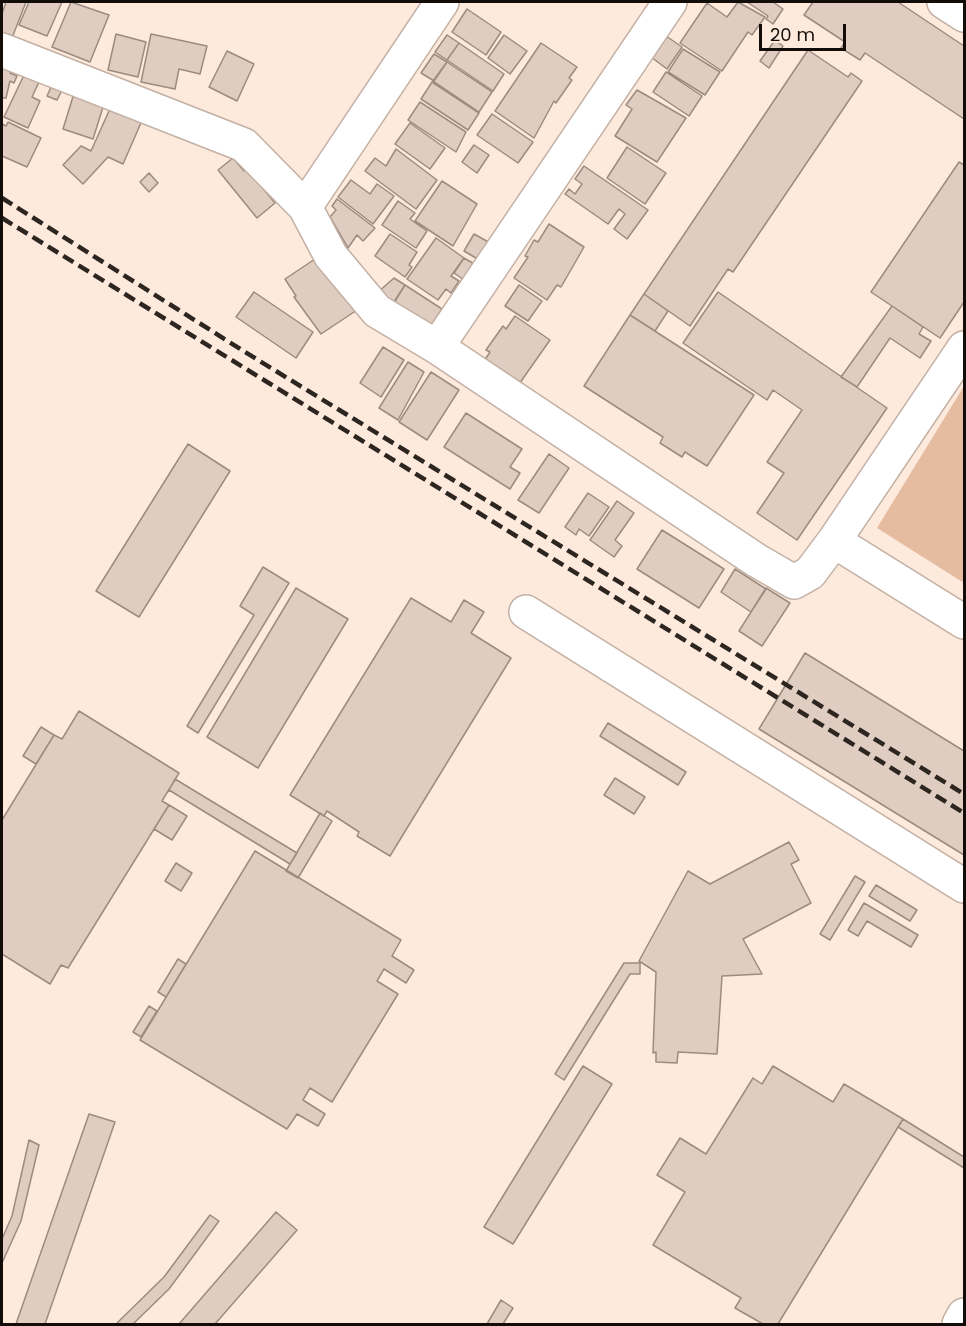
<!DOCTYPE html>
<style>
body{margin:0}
#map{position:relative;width:966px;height:1326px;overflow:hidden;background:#fdeadd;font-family:Poppins,sans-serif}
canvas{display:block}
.frame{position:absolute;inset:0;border:3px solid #130d09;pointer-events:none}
.scale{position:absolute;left:759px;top:24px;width:87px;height:27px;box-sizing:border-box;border:3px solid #130d09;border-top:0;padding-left:8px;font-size:18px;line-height:21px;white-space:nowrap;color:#130d09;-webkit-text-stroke:4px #fdeadd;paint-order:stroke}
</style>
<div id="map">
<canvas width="966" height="1326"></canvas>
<div class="frame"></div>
<div class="scale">20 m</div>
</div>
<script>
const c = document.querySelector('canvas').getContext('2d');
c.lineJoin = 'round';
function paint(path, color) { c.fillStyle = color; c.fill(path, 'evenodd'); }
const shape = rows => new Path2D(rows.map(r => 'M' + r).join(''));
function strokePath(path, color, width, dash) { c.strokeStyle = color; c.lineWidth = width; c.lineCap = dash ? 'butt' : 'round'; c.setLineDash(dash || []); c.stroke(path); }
paint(shape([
 [964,386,964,583,877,528]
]), '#e6bca1');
const building = shape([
 [6,2,26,2,12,38,2,35,2,14,6,2],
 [29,2,62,2,47,36,19,25,29,2],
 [71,2,109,15,90,62,52,47,71,2],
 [738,2,765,17,752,35,748,32,722,71,680,43,707,3,727,17,738,2],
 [747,2,773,2,783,9,773,24,766,19,768,16,747,2],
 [813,2,898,2,964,46,964,119,865,53,860,60,841,48,845,42,804,15,813,2],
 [467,9,501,32,486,55,452,32,467,9],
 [116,34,146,42,138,77,108,70,116,34],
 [151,34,207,46,200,74,179,69,175,89,141,82,151,34],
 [447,35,459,43,447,60,435,52,447,35],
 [504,35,527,51,510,74,488,58,504,35],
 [666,36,682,47,667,69,651,57,666,36],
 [775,40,783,46,769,68,760,61,775,40],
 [459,43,504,74,493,91,447,60,459,43],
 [541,43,577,67,569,78,572,80,556,103,554,101,534,138,495,111,541,43],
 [683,49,720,72,705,95,668,72,683,49],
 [808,50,848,77,851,73,862,81,733,272,728,269,690,326,644,294,808,50],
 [227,51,254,64,237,101,209,87,227,51],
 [434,54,447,62,434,81,421,73,434,54],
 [447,62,492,92,479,112,433,81,447,62],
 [2,63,12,68,10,73,17,76,14,83,10,81,6,98,2,98,2,63],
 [666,72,702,96,689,116,653,92,666,72],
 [24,75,39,82,32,97,40,101,28,128,4,117,24,75],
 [432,82,479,113,468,130,421,99,432,82],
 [52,85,62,90,57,100,47,96,52,85],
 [75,90,103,107,93,139,63,129,75,90],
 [637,90,686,118,657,162,615,136,632,109,626,105,637,90],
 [113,102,144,116,123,164,108,157,83,184,63,165,81,146,91,151,113,102],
 [420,102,466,132,456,152,408,120,420,102],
 [492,114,533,142,518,163,477,135,492,114],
 [8,122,41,138,27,167,2,156,2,124,6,126,8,122],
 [410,123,445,148,430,169,395,144,410,123],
 [474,145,489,155,477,173,462,162,474,145],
 [627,147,666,173,645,204,607,178,627,147],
 [396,149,437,180,416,209,365,171,375,158,386,166,396,149],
 [233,158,244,171,247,169,275,203,257,218,218,170,233,158],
 [959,162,964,165,964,302,940,338,871,292,959,162],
 [584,166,648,210,627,239,614,229,625,214,619,209,608,224,565,194,569,189,575,194,582,184,575,179,584,166],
 [149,173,158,183,149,192,140,182,149,173],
 [351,180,370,194,377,184,394,196,373,224,338,197,351,180],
 [442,181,477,204,453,246,415,221,442,181],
 [337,199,375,228,363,241,357,235,348,248,330,217,336,210,332,206,337,199],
 [398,201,415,213,410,219,427,231,416,248,382,225,398,201],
 [549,224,584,247,561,287,557,285,547,300,514,278,528,257,525,256,534,240,538,242,549,224],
 [390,234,417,252,409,265,412,267,405,277,375,256,390,234],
 [474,234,492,244,481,261,464,251,474,234],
 [436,238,464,258,451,276,459,281,451,293,446,289,438,300,407,279,436,238],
 [321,255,357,310,321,334,294,297,296,296,285,279,321,255],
 [464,258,478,266,467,282,454,273,464,258],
 [394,278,405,285,392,306,377,293,394,278],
 [405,285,442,309,427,332,390,308,405,285],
 [519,285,542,301,528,321,505,306,519,285],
 [254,292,313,332,296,358,236,317,254,292],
 [718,292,887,408,797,540,757,513,784,473,767,462,802,410,773,390,767,400,683,343,718,292],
 [644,294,668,311,655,331,630,315,644,294],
 [892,306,923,327,919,334,931,341,920,358,890,338,857,387,841,377,892,306],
 [630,315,754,395,707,466,685,452,682,457,660,443,663,437,584,386,630,315],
 [515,316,550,340,517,387,482,364,490,352,486,350,503,326,506,329,515,316],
 [383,347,404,360,381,397,360,383,383,347],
 [408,362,424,372,398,420,379,408,408,362],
 [431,372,459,390,427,440,399,422,431,372],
 [466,413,522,449,510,467,520,473,510,489,444,447,466,413],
 [188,444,230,471,139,617,96,591,188,444],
 [549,454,569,468,539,513,518,500,549,454],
 [588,493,609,507,589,536,579,529,576,535,565,527,588,493],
 [617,501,634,513,615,540,622,546,614,557,590,540,617,501],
 [662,530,724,569,699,608,637,569,662,530],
 [263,567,289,583,198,733,187,726,254,615,240,606,263,567],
 [735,569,766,589,751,612,721,592,735,569],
 [296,588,348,619,258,768,207,737,296,588],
 [766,588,790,603,762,646,739,631,766,588],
 [411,598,451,622,464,600,484,612,471,633,511,658,390,856,357,836,359,832,327,811,324,816,290,795,411,598],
 [805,653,964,751,964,855,759,729,805,653],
 [79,711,179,773,162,801,169,805,68,968,61,965,50,984,2,954,2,820,54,735,62,739,79,711],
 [608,723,686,772,678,785,600,736,608,723],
 [41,727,54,735,36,764,23,756,41,727],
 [615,778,645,797,634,814,604,795,615,778],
 [175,779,297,853,290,864,169,790,175,779],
 [169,805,187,816,172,840,154,829,169,805],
 [320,813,332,821,298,878,286,871,320,813],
 [789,842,799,860,791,864,811,903,743,939,762,974,722,976,717,1054,678,1052,677,1063,656,1062,656,1052,653,1053,656,972,639,961,688,871,710,884,789,842],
 [255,851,401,940,392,956,414,970,406,983,384,969,377,981,398,994,332,1102,310,1088,303,1100,325,1114,318,1126,297,1114,287,1129,140,1040,255,851],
 [176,863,192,873,181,891,165,881,176,863],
 [855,876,865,882,830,940,820,934,855,876],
 [876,885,917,910,910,921,869,896,876,885],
 [864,903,918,935,911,947,867,921,858,936,848,930,864,903],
 [178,959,186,964,166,997,158,992,178,959],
 [624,963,640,963,640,974,630,974,564,1080,555,1074,624,963],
 [149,1006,157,1011,141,1037,133,1032,149,1006],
 [583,1066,612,1084,513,1244,484,1227,583,1066],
 [773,1066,833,1102,844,1084,903,1119,778,1324,763,1324,735,1308,741,1298,653,1245,685,1192,657,1175,680,1138,706,1154,753,1078,762,1084,773,1066],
 [89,1114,115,1122,45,1324,16,1324,89,1114],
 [903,1119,964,1157,964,1168,898,1127,903,1119],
 [29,1140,39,1145,21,1221,2,1263,2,1239,12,1216,29,1140],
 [276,1212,297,1230,215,1324,179,1324,276,1212],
 [210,1215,219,1221,169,1289,133,1324,116,1324,164,1277,210,1215],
 [501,1300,513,1308,503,1324,487,1324,501,1300]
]);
paint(building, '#e0cdc1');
strokePath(building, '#9c8b7f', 1.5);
const minor = shape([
 [944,2,964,15],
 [2,50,244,145,305,207,331,256,377,311,437,347,756,560,794,582,810,573,834,541,964,348],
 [305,207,442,2],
 [437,347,670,2],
 [834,541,964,622],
 [526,612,964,886],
 [959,1324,964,1315]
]);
strokePath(minor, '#c3b0a4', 36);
strokePath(minor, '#fff', 33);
strokePath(shape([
 [2,198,245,352,964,794],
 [2,218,964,813]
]), '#2d2520', 4.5, [12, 6]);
</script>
